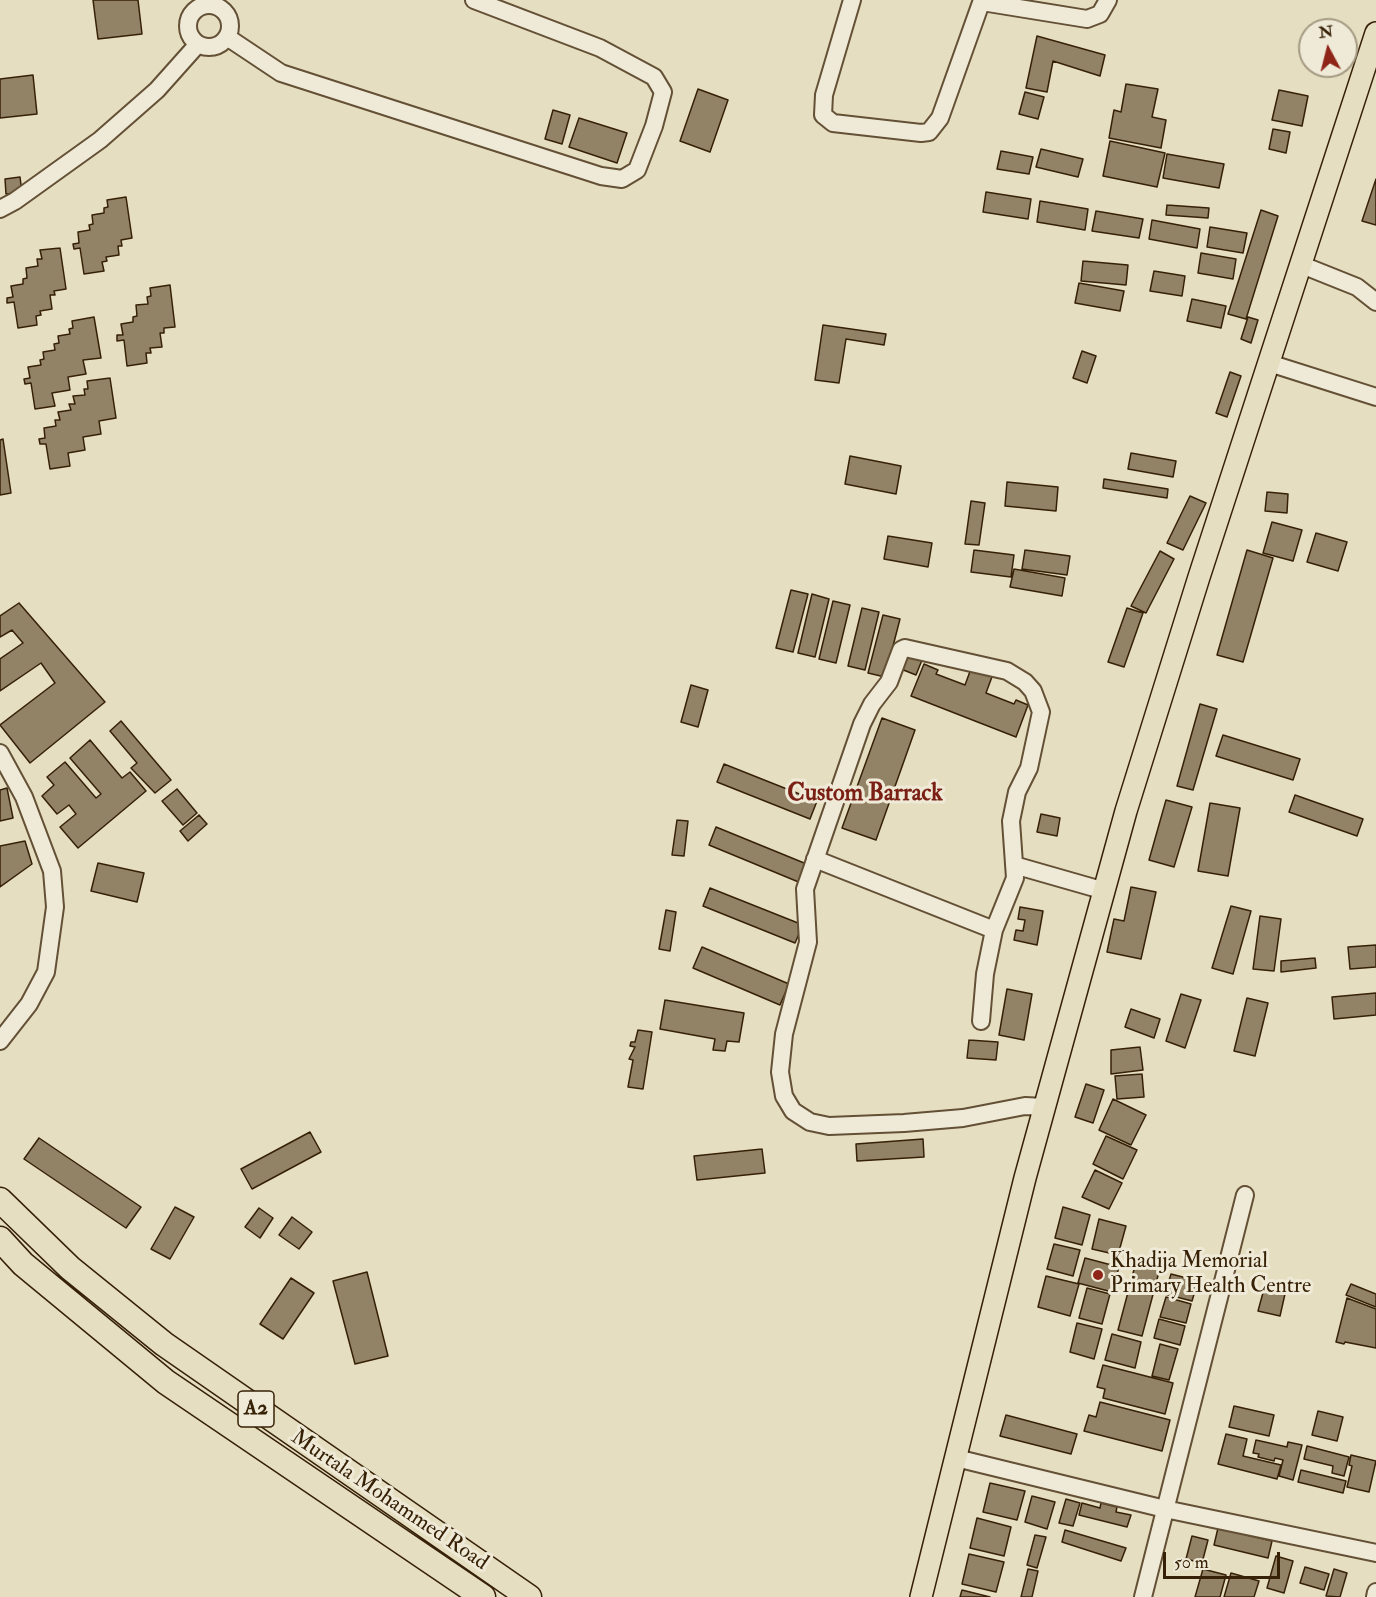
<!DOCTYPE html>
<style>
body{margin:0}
#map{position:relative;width:1376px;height:1597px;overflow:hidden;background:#e6dec1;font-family:"IM FELL Double Pica",serif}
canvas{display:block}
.north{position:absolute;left:1298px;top:18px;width:60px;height:60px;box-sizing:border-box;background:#efead7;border:2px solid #a59a83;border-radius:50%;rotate:353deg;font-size:16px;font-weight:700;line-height:24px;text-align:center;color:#372106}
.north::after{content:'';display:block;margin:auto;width:21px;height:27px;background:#8f2418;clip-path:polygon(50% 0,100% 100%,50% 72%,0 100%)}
.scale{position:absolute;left:1163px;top:1552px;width:117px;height:27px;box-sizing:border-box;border:3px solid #372106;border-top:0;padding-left:8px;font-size:18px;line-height:21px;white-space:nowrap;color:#372106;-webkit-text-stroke:4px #efead7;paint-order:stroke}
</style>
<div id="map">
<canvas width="1376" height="1597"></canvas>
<div class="north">N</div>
<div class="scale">50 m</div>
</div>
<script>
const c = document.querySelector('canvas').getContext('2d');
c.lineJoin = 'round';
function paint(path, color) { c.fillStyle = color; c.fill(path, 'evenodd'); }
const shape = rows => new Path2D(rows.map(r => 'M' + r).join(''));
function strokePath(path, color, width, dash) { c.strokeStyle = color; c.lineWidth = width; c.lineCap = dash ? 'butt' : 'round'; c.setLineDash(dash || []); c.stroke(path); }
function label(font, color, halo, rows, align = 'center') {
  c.font = font + ' "IM FELL Double Pica",serif'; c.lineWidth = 6; c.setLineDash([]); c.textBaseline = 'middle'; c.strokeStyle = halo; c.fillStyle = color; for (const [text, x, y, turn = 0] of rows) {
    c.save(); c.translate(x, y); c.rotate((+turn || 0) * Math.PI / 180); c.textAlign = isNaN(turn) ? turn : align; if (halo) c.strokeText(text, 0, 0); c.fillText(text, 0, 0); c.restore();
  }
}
const building = shape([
 [93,0,138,0,142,34,98,39,93,0],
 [1037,36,1105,55,1100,76,1053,61,1047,92,1026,88,1037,36],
 [33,75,37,114,0,118,0,79,33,75],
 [1126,84,1158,89,1152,117,1166,120,1161,148,1109,138,1114,110,1121,112,1126,84],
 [698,89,728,100,710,152,680,141,698,89],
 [1279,90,1308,96,1302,126,1272,120,1279,90],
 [1025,92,1044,97,1038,119,1019,114,1025,92],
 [553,110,570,115,562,144,545,139,553,110],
 [579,118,627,133,617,163,569,147,579,118],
 [1273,129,1290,132,1286,153,1269,149,1273,129],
 [1110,141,1165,153,1157,187,1103,176,1110,141],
 [1041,149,1083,159,1078,177,1036,167,1041,149],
 [1001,151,1033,157,1029,174,997,169,1001,151],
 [1167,154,1224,164,1219,188,1163,178,1167,154],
 [20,177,22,193,6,194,5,179,20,177],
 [1376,179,1376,225,1362,221,1376,179],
 [986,192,1031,199,1028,219,983,212,986,192],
 [126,197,132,238,121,240,122,246,118,246,119,255,106,257,107,261,102,262,104,271,84,274,80,248,74,249,73,244,79,243,78,232,90,230,89,225,93,224,92,215,104,213,104,208,108,207,107,200,126,197],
 [1040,201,1088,209,1085,230,1037,222,1040,201],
 [1167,205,1209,208,1208,218,1166,215,1167,205],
 [1261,210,1278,216,1246,319,1228,314,1261,210],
 [1096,211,1143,219,1139,238,1092,231,1096,211],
 [1152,220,1200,229,1197,248,1149,239,1152,220],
 [1210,227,1247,233,1243,253,1207,247,1210,227],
 [60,248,66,289,54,291,55,295,50,295,52,309,40,311,41,315,36,316,37,325,18,328,14,302,7,303,7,298,13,297,11,286,23,284,23,279,27,278,26,268,38,266,37,259,42,259,40,250,60,248],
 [1201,253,1236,259,1233,279,1198,273,1201,253],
 [1083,261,1128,265,1126,285,1081,281,1083,261],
 [1154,271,1185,276,1182,296,1150,291,1154,271],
 [1079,283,1124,291,1120,311,1075,303,1079,283],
 [170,285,175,327,164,328,164,333,160,333,162,347,150,348,151,353,146,353,147,363,127,366,124,340,117,341,117,335,123,335,121,324,133,322,133,317,137,316,136,305,148,304,147,297,151,296,150,288,170,285],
 [1192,299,1226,306,1221,328,1187,321,1192,299],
 [94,317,101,358,83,360,86,374,68,377,70,390,52,393,55,406,35,409,31,383,25,384,24,379,30,378,28,367,41,365,40,360,44,359,43,352,55,350,54,344,59,343,58,336,70,334,69,329,73,328,72,321,94,317],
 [1248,317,1258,320,1251,343,1241,339,1248,317],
 [823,325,886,334,884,345,846,339,839,383,815,380,823,325],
 [1082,351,1096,356,1087,383,1073,378,1082,351],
 [1230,372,1241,376,1227,417,1216,413,1230,372],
 [110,378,116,418,99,421,101,434,83,437,85,450,68,453,70,466,50,469,46,444,40,444,39,439,45,438,44,428,56,426,55,420,60,420,58,412,71,410,69,404,75,404,73,396,85,395,84,389,88,389,87,381,110,378],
 [3,439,11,493,0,495,0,440,3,439],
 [1131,453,1176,461,1173,477,1128,469,1131,453],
 [850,456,901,466,896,494,845,484,850,456],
 [1104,479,1168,489,1167,498,1103,488,1104,479],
 [1007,482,1058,487,1056,511,1005,506,1007,482],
 [1267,492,1288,494,1287,513,1265,511,1267,492],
 [1190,496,1206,503,1183,550,1167,543,1190,496],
 [971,501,985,503,979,545,965,544,971,501],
 [1272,522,1302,530,1293,561,1263,553,1272,522],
 [1316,533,1347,542,1338,571,1307,562,1316,533],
 [888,536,932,543,928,567,884,559,888,536],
 [974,550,1014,555,1011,577,971,572,974,550],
 [1025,550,1070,556,1067,575,1022,569,1025,550],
 [1247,550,1273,558,1243,662,1217,655,1247,550],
 [1160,551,1174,559,1146,613,1131,606,1160,551],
 [1014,569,1065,578,1062,596,1010,587,1014,569],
 [791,590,808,594,793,652,776,648,791,590],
 [812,594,829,599,815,657,798,653,812,594],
 [833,601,850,605,836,663,819,659,833,601],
 [19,603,105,702,30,763,0,725,55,683,41,663,0,691,0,659,23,643,12,630,0,637,0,616,19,603],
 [862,608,879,612,865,670,848,666,862,608],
 [1127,608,1143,613,1124,667,1108,662,1127,608],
 [883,615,900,619,885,677,868,673,883,615],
 [909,649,924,655,916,675,901,669,909,649],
 [924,664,938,670,936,674,965,685,972,666,993,674,986,693,1014,704,1016,700,1028,705,1016,737,911,696,924,664],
 [691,685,708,690,698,727,681,722,691,685],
 [1200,704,1217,709,1193,790,1177,786,1200,704],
 [882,718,915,730,876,840,842,828,882,718],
 [121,721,171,780,155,793,131,768,137,763,110,731,121,721],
 [1223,735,1300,759,1293,780,1216,756,1223,735],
 [90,740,122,778,130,772,146,791,78,848,60,827,76,814,69,805,57,814,42,796,54,785,47,777,65,762,96,798,101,794,70,758,90,740],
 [724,764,817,801,810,819,717,782,724,764],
 [7,788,13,818,0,821,0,790,7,788],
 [177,789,197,813,183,825,162,801,177,789],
 [1295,795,1363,819,1357,836,1289,812,1295,795],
 [1166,800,1192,807,1174,867,1149,860,1166,800],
 [1210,803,1240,808,1228,876,1198,871,1210,803],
 [1041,814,1060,818,1057,836,1037,832,1041,814],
 [199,815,207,824,188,841,180,831,199,815],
 [677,820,688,821,684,856,672,855,677,820],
 [716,827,809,865,801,883,709,845,716,827],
 [25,841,32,864,0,887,0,846,25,841],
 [98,863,144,873,137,902,91,891,98,863],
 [1131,887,1156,892,1141,959,1107,952,1114,919,1124,921,1131,887],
 [710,888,803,925,795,943,703,906,710,888],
 [1231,906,1251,911,1233,974,1212,968,1231,906],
 [1020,907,1043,911,1037,945,1014,940,1016,930,1023,931,1025,920,1018,919,1020,907],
 [666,910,676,912,670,951,659,949,666,910],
 [1260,916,1281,919,1274,971,1253,969,1260,916],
 [1376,945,1376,967,1350,969,1348,947,1376,945],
 [702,947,789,984,780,1005,693,968,702,947],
 [1315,958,1316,968,1281,972,1281,961,1315,958],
 [1007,989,1032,994,1024,1040,999,1035,1007,989],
 [1376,993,1376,1015,1334,1019,1332,997,1376,993],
 [1181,994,1201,1000,1185,1048,1166,1041,1181,994],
 [1247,998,1268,1003,1255,1056,1234,1051,1247,998],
 [665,1000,744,1013,739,1042,727,1041,725,1051,713,1050,715,1039,660,1029,665,1000],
 [1131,1009,1160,1019,1154,1038,1125,1027,1131,1009],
 [638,1030,652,1032,643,1089,628,1087,633,1060,629,1059,635,1047,630,1046,631,1042,635,1042,638,1030],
 [969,1040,998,1042,996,1060,967,1058,969,1040],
 [1140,1047,1143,1070,1111,1074,1111,1050,1140,1047],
 [1142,1074,1144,1097,1117,1099,1115,1076,1142,1074],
 [1086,1084,1104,1090,1093,1123,1075,1117,1086,1084],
 [1113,1099,1146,1115,1131,1145,1099,1130,1113,1099],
 [310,1132,321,1152,252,1189,241,1169,310,1132],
 [1106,1136,1137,1150,1123,1179,1093,1164,1106,1136],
 [39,1138,141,1207,126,1228,24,1159,39,1138],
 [923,1139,924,1157,857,1161,856,1144,923,1139],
 [762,1149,765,1173,697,1180,694,1156,762,1149],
 [1095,1170,1122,1183,1109,1209,1082,1197,1095,1170],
 [175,1207,194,1217,170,1259,151,1249,175,1207],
 [1063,1207,1090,1215,1082,1245,1055,1238,1063,1207],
 [259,1208,273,1218,260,1238,245,1227,259,1208],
 [292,1217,312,1232,299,1249,279,1235,292,1217],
 [1099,1219,1126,1226,1118,1255,1092,1249,1099,1219],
 [1054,1244,1080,1250,1073,1276,1047,1269,1054,1244],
 [1085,1258,1119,1267,1112,1292,1078,1283,1085,1258],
 [1136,1262,1160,1268,1142,1336,1118,1330,1136,1262],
 [367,1272,388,1356,355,1364,333,1281,367,1272],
 [1171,1274,1198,1281,1192,1301,1165,1294,1171,1274],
 [1046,1276,1079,1284,1070,1316,1038,1307,1046,1276],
 [291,1278,314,1293,283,1339,260,1324,291,1278],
 [1351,1284,1376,1294,1376,1307,1346,1295,1351,1284],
 [1087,1288,1110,1294,1102,1324,1079,1318,1087,1288],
 [1264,1289,1285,1294,1280,1316,1258,1311,1264,1289],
 [1166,1297,1191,1304,1186,1323,1160,1317,1166,1297],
 [1347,1298,1376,1309,1376,1348,1345,1342,1344,1344,1336,1342,1347,1298],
 [1159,1319,1185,1326,1180,1345,1154,1338,1159,1319],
 [1077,1323,1102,1329,1094,1359,1070,1352,1077,1323],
 [1112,1334,1141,1342,1135,1368,1105,1360,1112,1334],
 [1160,1344,1178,1349,1169,1380,1152,1376,1160,1344],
 [1103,1365,1173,1383,1165,1414,1103,1398,1105,1389,1097,1387,1103,1365],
 [1100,1402,1170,1420,1162,1451,1084,1431,1089,1415,1096,1417,1100,1402],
 [1234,1406,1274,1415,1269,1436,1229,1427,1234,1406],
 [1318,1411,1343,1417,1337,1441,1312,1435,1318,1411],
 [1006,1415,1077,1434,1071,1454,1000,1436,1006,1415],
 [1226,1434,1247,1439,1243,1456,1281,1465,1277,1479,1218,1464,1226,1434],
 [1256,1440,1287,1447,1288,1442,1302,1445,1293,1480,1279,1476,1283,1460,1275,1458,1274,1461,1258,1457,1259,1454,1253,1453,1256,1440],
 [1307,1446,1349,1457,1344,1476,1332,1473,1333,1466,1304,1459,1307,1446],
 [1351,1455,1376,1461,1369,1492,1347,1487,1352,1466,1349,1465,1351,1455],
 [1301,1470,1346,1481,1343,1493,1298,1482,1301,1470],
 [990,1483,1025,1491,1017,1520,983,1512,990,1483],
 [1032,1496,1055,1502,1047,1529,1025,1522,1032,1496],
 [1066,1499,1080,1503,1073,1526,1059,1523,1066,1499],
 [1082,1503,1100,1508,1101,1503,1117,1507,1116,1512,1131,1515,1127,1527,1079,1515,1082,1503],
 [977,1518,1011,1527,1004,1556,970,1548,977,1518],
 [1218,1528,1272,1541,1268,1558,1214,1545,1218,1528],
 [1065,1530,1126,1548,1121,1561,1062,1542,1065,1530],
 [1035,1535,1046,1537,1037,1568,1027,1565,1035,1535],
 [1192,1536,1208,1540,1202,1563,1186,1559,1192,1536],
 [969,1554,1004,1562,996,1592,962,1584,969,1554],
 [1276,1556,1293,1561,1284,1593,1267,1588,1276,1556],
 [1305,1567,1329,1574,1324,1590,1300,1583,1305,1567],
 [1028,1569,1038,1571,1032,1597,1021,1597,1028,1569],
 [1203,1569,1226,1575,1220,1597,1195,1597,1203,1569],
 [1334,1569,1347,1573,1340,1597,1326,1596,1334,1569],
 [1231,1573,1259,1581,1254,1597,1224,1597,1231,1573],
 [962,1590,990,1597,960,1597,962,1590]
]);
paint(building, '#928367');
strokePath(building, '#372106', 1.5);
const minor = shape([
 [852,0,824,95,823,115,833,123,921,133,929,132,940,118,982,0],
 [982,2,1087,19,1100,14,1108,0],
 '188 26a21 21 0 1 1 42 0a21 21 0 1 1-42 0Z',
 [227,37,281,73,601,176,622,179,637,170,654,126,663,92,654,77,600,48,474,0],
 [0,209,15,201,100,140,157,90,198,44],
 [1302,265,1357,287,1376,302],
 [1269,363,1376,397],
 [0,753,24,797,52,871,55,907,46,972,29,1004,0,1041],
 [815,859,994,930],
 [1014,865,1105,891],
 [981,1021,985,974,994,930,1015,878,1011,821,1017,792,1029,768,1041,712,1033,691,1025,682,1007,671,905,648,901,650,889,682,872,704,862,724,805,889,808,942,784,1034,780,1072,784,1096,793,1111,810,1122,829,1126,904,1123,963,1118,1025,1106,1045,1107],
 [956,1458,1165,1509,1376,1553],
 [1143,1597,1245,1195],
 [1375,1597,1376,1592]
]);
const major = shape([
 [921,1597,1025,1178,1126,811,1199,577,1376,33]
]);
const highway = shape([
 [0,1200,70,1268,164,1344,529,1597],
 [0,1239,23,1264,166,1382,483,1597]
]);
strokePath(minor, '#635035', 20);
strokePath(major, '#372106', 24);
strokePath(highway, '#372106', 27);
strokePath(minor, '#efead7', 16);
strokePath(major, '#e6dec1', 21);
strokePath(highway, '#e6dec1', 24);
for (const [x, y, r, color] of [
 [1098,1275,6,"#8f2418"]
]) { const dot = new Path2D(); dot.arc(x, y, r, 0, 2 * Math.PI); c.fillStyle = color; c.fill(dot); strokePath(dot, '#efead7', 2); }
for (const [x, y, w] of [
 [256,1409,36]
]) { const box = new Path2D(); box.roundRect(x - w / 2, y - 18, w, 36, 4.5); c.fillStyle = '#efead7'; c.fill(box); strokePath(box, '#372106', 1.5); }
label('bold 21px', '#372106', null, [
 ["A2",256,1409]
]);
label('22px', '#372106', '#efead7', [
 ["Khadija Memorial",1110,1262],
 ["Primary Health Centre",1110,1287]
], 'left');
label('22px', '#372106', '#efead7', [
 ["Murtala Mohammed Road",389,1501,34]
]);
label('bold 24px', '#7a1f14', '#efead7', [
 ["Custom Barrack",865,795]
]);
</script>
